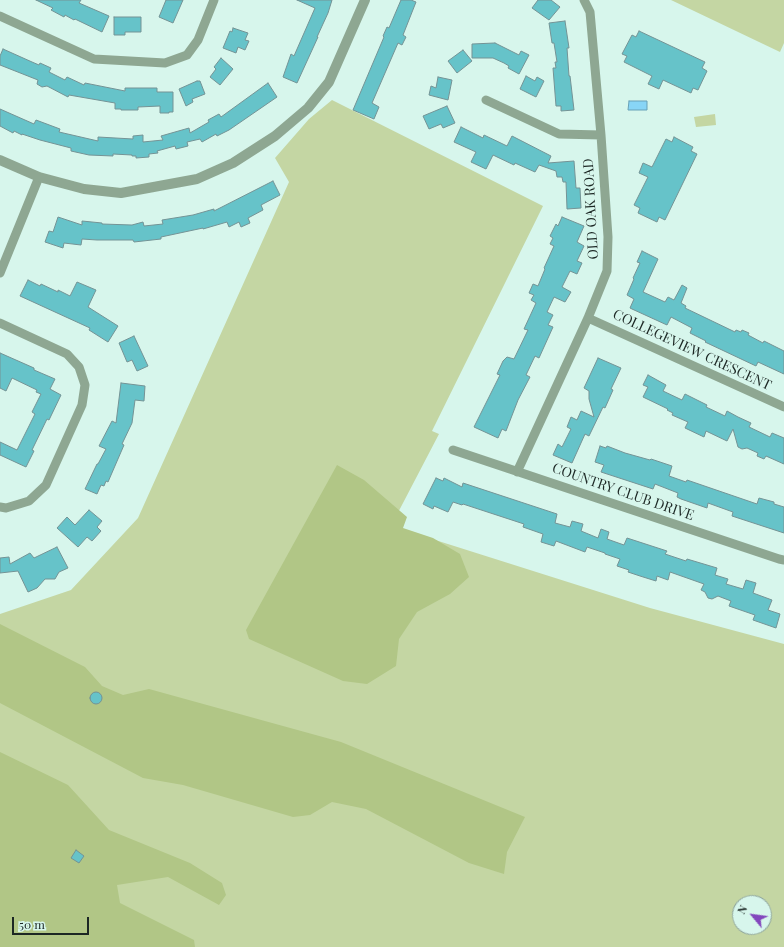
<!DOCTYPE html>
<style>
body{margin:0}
#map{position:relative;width:784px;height:947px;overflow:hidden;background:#d7f6ec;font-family:"Playfair Display",serif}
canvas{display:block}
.north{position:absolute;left:732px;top:895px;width:40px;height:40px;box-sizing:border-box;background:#d7f6ec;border:1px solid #8ca39c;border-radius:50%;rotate:299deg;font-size:11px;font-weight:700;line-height:16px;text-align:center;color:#1c2724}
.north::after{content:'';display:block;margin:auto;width:14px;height:18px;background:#8347bd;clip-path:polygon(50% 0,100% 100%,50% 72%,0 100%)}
.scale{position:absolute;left:12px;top:917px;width:77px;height:18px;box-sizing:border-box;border:2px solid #1c2724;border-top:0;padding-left:5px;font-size:12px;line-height:14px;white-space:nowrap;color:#1c2724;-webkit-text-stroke:3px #d7f6ec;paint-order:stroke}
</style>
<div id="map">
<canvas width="784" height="947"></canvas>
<div class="north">N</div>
<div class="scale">50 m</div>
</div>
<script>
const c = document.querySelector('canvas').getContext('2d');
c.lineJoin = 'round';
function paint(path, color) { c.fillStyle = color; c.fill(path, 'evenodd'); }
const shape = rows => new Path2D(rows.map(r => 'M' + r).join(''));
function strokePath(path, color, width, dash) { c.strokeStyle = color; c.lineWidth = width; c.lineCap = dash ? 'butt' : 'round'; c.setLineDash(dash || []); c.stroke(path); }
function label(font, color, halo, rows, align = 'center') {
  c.font = font + ' "Playfair Display",serif'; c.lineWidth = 4; c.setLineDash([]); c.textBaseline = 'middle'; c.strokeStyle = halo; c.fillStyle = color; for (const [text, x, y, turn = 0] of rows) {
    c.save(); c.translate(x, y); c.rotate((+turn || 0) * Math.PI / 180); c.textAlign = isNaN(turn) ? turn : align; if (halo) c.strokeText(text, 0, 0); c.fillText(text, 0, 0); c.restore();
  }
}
paint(shape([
 [671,0,784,0,784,43,780,52],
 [332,100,543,206,432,431,439,434,391,526,650,608,784,644,784,947,0,947,0,614,71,590,138,518,289,182,275,158,309,119],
 [740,903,764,903,764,927,740,927],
 [715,114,716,125,696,127,694,117]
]), '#c4d6a3');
paint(shape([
 [337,465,364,480,407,517,403,528,433,538,460,554,469,577,450,594,417,612,399,639,396,666,367,684,343,681,249,639,246,630],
 [0,624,85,667,102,686,123,695,149,689,341,742,525,817,507,852,504,874,469,863,366,809,332,802,310,815,293,817,183,785,143,778,0,703],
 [0,752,68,785,109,830,190,863,222,883,226,895,219,905,168,877,117,885,120,903,194,940,195,947,0,947]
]), '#b1c686');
const water = shape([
 [629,101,647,101,647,110,628,110,629,101]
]);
paint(water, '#88d5f6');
strokePath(water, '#68a1b7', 1);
const building = shape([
 [36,0,81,0,79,3,109,16,102,32,75,19,74,20,65,15,64,17,51,10,53,8,36,0],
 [166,0,183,0,173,23,159,17,166,0],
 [297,0,332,0,328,13,317,37,318,37,297,83,283,77,291,54,294,56,315,8,297,0],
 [401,0,411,0,416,2,403,35,406,37,402,45,398,43,372,103,379,107,374,119,353,110,384,37,383,36,387,27,389,28,401,0],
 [538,0,551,0,560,7,549,20,532,8,538,0],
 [114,17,141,17,141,32,125,32,125,35,114,35,114,17],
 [565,21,569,48,567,48,569,76,570,76,574,110,561,111,561,106,556,106,553,68,556,68,555,62,557,62,554,43,552,43,549,23,565,21],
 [233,28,248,33,245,40,249,41,245,50,238,47,236,53,223,48,230,31,232,32,233,28],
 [639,31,705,62,702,68,707,71,698,90,693,88,691,93,663,80,659,89,648,84,652,76,624,62,627,56,622,54,632,35,636,37,639,31],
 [495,43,519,55,521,51,529,55,519,74,508,68,509,66,504,63,493,58,472,58,472,44,495,43],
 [3,49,32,62,39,65,40,63,51,68,49,72,65,80,67,77,84,85,85,83,125,91,125,88,157,88,157,92,173,92,173,112,169,112,169,113,160,113,160,106,138,107,138,110,121,110,121,109,115,109,115,103,69,95,68,97,47,86,42,87,37,84,38,80,0,65,0,56,3,49],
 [463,50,472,61,457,73,448,61,463,50],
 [221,58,233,69,220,85,210,77,216,69,214,67,221,58],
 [526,76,535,81,537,77,544,81,536,97,520,89,526,76],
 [438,77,452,80,448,100,429,95,431,86,436,88,438,77],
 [197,81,200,81,205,94,192,99,193,102,186,106,179,89,197,81],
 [268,83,277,97,229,130,217,136,216,134,202,142,200,139,187,142,188,146,176,149,175,146,157,151,158,153,149,154,149,157,136,158,136,156,132,156,132,155,113,154,113,156,89,155,71,151,71,148,40,140,22,134,22,135,14,131,13,133,0,126,0,109,34,124,36,120,60,129,59,132,98,141,98,137,133,139,133,136,143,135,143,142,163,140,161,136,189,128,190,133,209,122,208,120,219,114,221,117,268,83],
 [447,106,455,123,443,128,441,124,429,129,423,116,447,106],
 [461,127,483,138,484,135,507,146,512,136,551,156,548,163,574,161,576,188,580,188,581,208,567,209,566,182,563,182,562,177,557,177,556,171,539,165,535,172,515,163,514,165,493,155,486,169,471,162,476,152,454,142,461,127],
 [674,137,693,147,691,151,697,154,665,220,659,217,657,222,638,213,640,208,634,205,648,177,639,173,643,163,652,167,666,139,672,142,674,137],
 [273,181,280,195,261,205,263,210,248,218,250,223,241,227,239,222,229,227,227,222,203,229,203,228,161,237,161,239,134,242,133,240,97,240,82,239,81,245,64,243,63,248,45,242,49,231,53,232,58,217,82,225,82,221,102,223,102,224,132,225,143,222,144,226,163,224,162,220,193,215,214,209,214,211,273,181],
 [562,217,584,226,577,242,584,246,577,261,582,263,577,274,570,271,562,287,571,292,565,302,554,297,547,312,553,315,548,325,553,327,539,358,535,356,526,375,530,377,518,400,506,431,502,429,498,438,474,427,500,375,497,374,503,361,507,357,514,359,528,330,524,329,536,303,531,300,534,295,529,293,533,284,538,286,545,269,544,268,554,246,550,244,553,238,550,236,556,224,558,226,562,217],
 [642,251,658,259,643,292,665,302,668,297,674,300,682,285,687,288,681,303,686,306,685,308,735,332,736,330,741,332,742,330,749,333,748,335,763,343,764,341,784,351,784,374,758,362,756,366,705,342,706,341,690,333,692,328,671,317,667,325,632,309,630,308,634,299,627,295,634,279,633,278,640,263,637,262,642,251],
 [28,280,40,286,41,284,58,292,58,290,70,296,77,282,96,290,88,307,118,326,108,342,89,330,90,328,20,296,28,280],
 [134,336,148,366,137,371,132,360,127,362,119,343,134,336],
 [0,353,34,368,34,370,55,379,50,389,61,395,49,420,47,419,32,450,34,451,26,467,0,455,0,442,17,450,35,414,32,412,41,394,36,392,37,390,12,378,6,391,0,388,0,353],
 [598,358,621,368,611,389,613,390,605,408,603,407,589,436,585,434,572,463,553,455,558,444,562,447,571,429,567,427,571,417,577,420,581,411,594,417,589,399,589,391,584,388,598,358],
 [648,375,666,385,663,391,682,400,685,394,707,405,706,407,725,416,727,411,738,417,751,423,749,427,770,437,772,433,784,438,784,464,766,456,764,459,757,456,758,453,747,448,742,449,738,447,733,429,727,441,706,431,704,437,685,428,688,422,672,415,673,413,667,410,668,409,643,397,648,387,643,385,648,375],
 [121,383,145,386,144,401,135,400,132,423,122,444,124,445,108,482,106,481,104,486,101,485,97,494,85,489,97,464,98,464,106,449,99,446,112,421,116,423,121,383],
 [600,446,606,448,607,446,625,453,650,460,651,459,672,466,669,476,686,482,687,480,757,504,759,498,774,502,774,504,784,507,784,533,732,516,733,512,708,503,707,508,681,499,677,497,678,493,655,484,653,489,601,472,604,465,595,462,600,446],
 [436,478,443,481,444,478,462,487,463,483,557,514,555,523,570,527,572,521,583,524,581,531,598,538,601,529,609,532,607,539,624,545,627,538,667,551,665,554,686,561,687,559,717,568,715,575,728,579,726,584,743,589,746,580,756,583,753,593,772,600,768,610,780,614,776,628,753,620,755,615,729,606,731,601,718,596,712,599,708,598,705,592,701,590,704,584,670,572,668,580,657,576,656,581,640,576,628,572,629,570,617,566,620,559,605,554,605,553,587,547,585,552,556,541,554,546,541,542,543,534,523,527,524,524,463,504,462,505,453,502,448,512,434,506,433,509,423,504,436,478],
 [89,510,102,521,97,527,101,531,92,541,87,537,78,547,57,528,67,517,75,525,89,510],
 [57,547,68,568,59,572,55,579,45,579,37,588,28,592,18,571,0,573,0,558,9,557,10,564,30,553,34,558,57,547],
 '90 698a6 6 0 1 1 12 0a6 6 0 1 1-12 0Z',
 [76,850,84,856,79,863,71,858,76,850]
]);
paint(building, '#66c3c9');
strokePath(building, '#749395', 1);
strokePath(shape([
 [0,16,94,59,165,63,187,55,198,40,214,0],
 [486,100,559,134,601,135],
 [0,273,39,177],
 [588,318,784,407],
 [0,323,67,354,79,367,85,385,82,405,46,485,29,501,6,508,0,507],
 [453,450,779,559,784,560],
 [517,472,588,318,607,271,608,237,601,135,590,12,584,0]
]), '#8ea792', 9);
strokePath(shape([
 [0,160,39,177,84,189,121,193,197,179,233,163,275,136,308,108,329,82,365,0]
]), '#8ea792', 10);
label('14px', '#1c2724', '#d7f6ec', [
 ["OLD OAK ROAD",591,209,-93],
 ["COLLEGEVIEW CRESCENT",692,350,25],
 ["COUNTRY CLUB DRIVE",623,492,19]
]);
</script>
